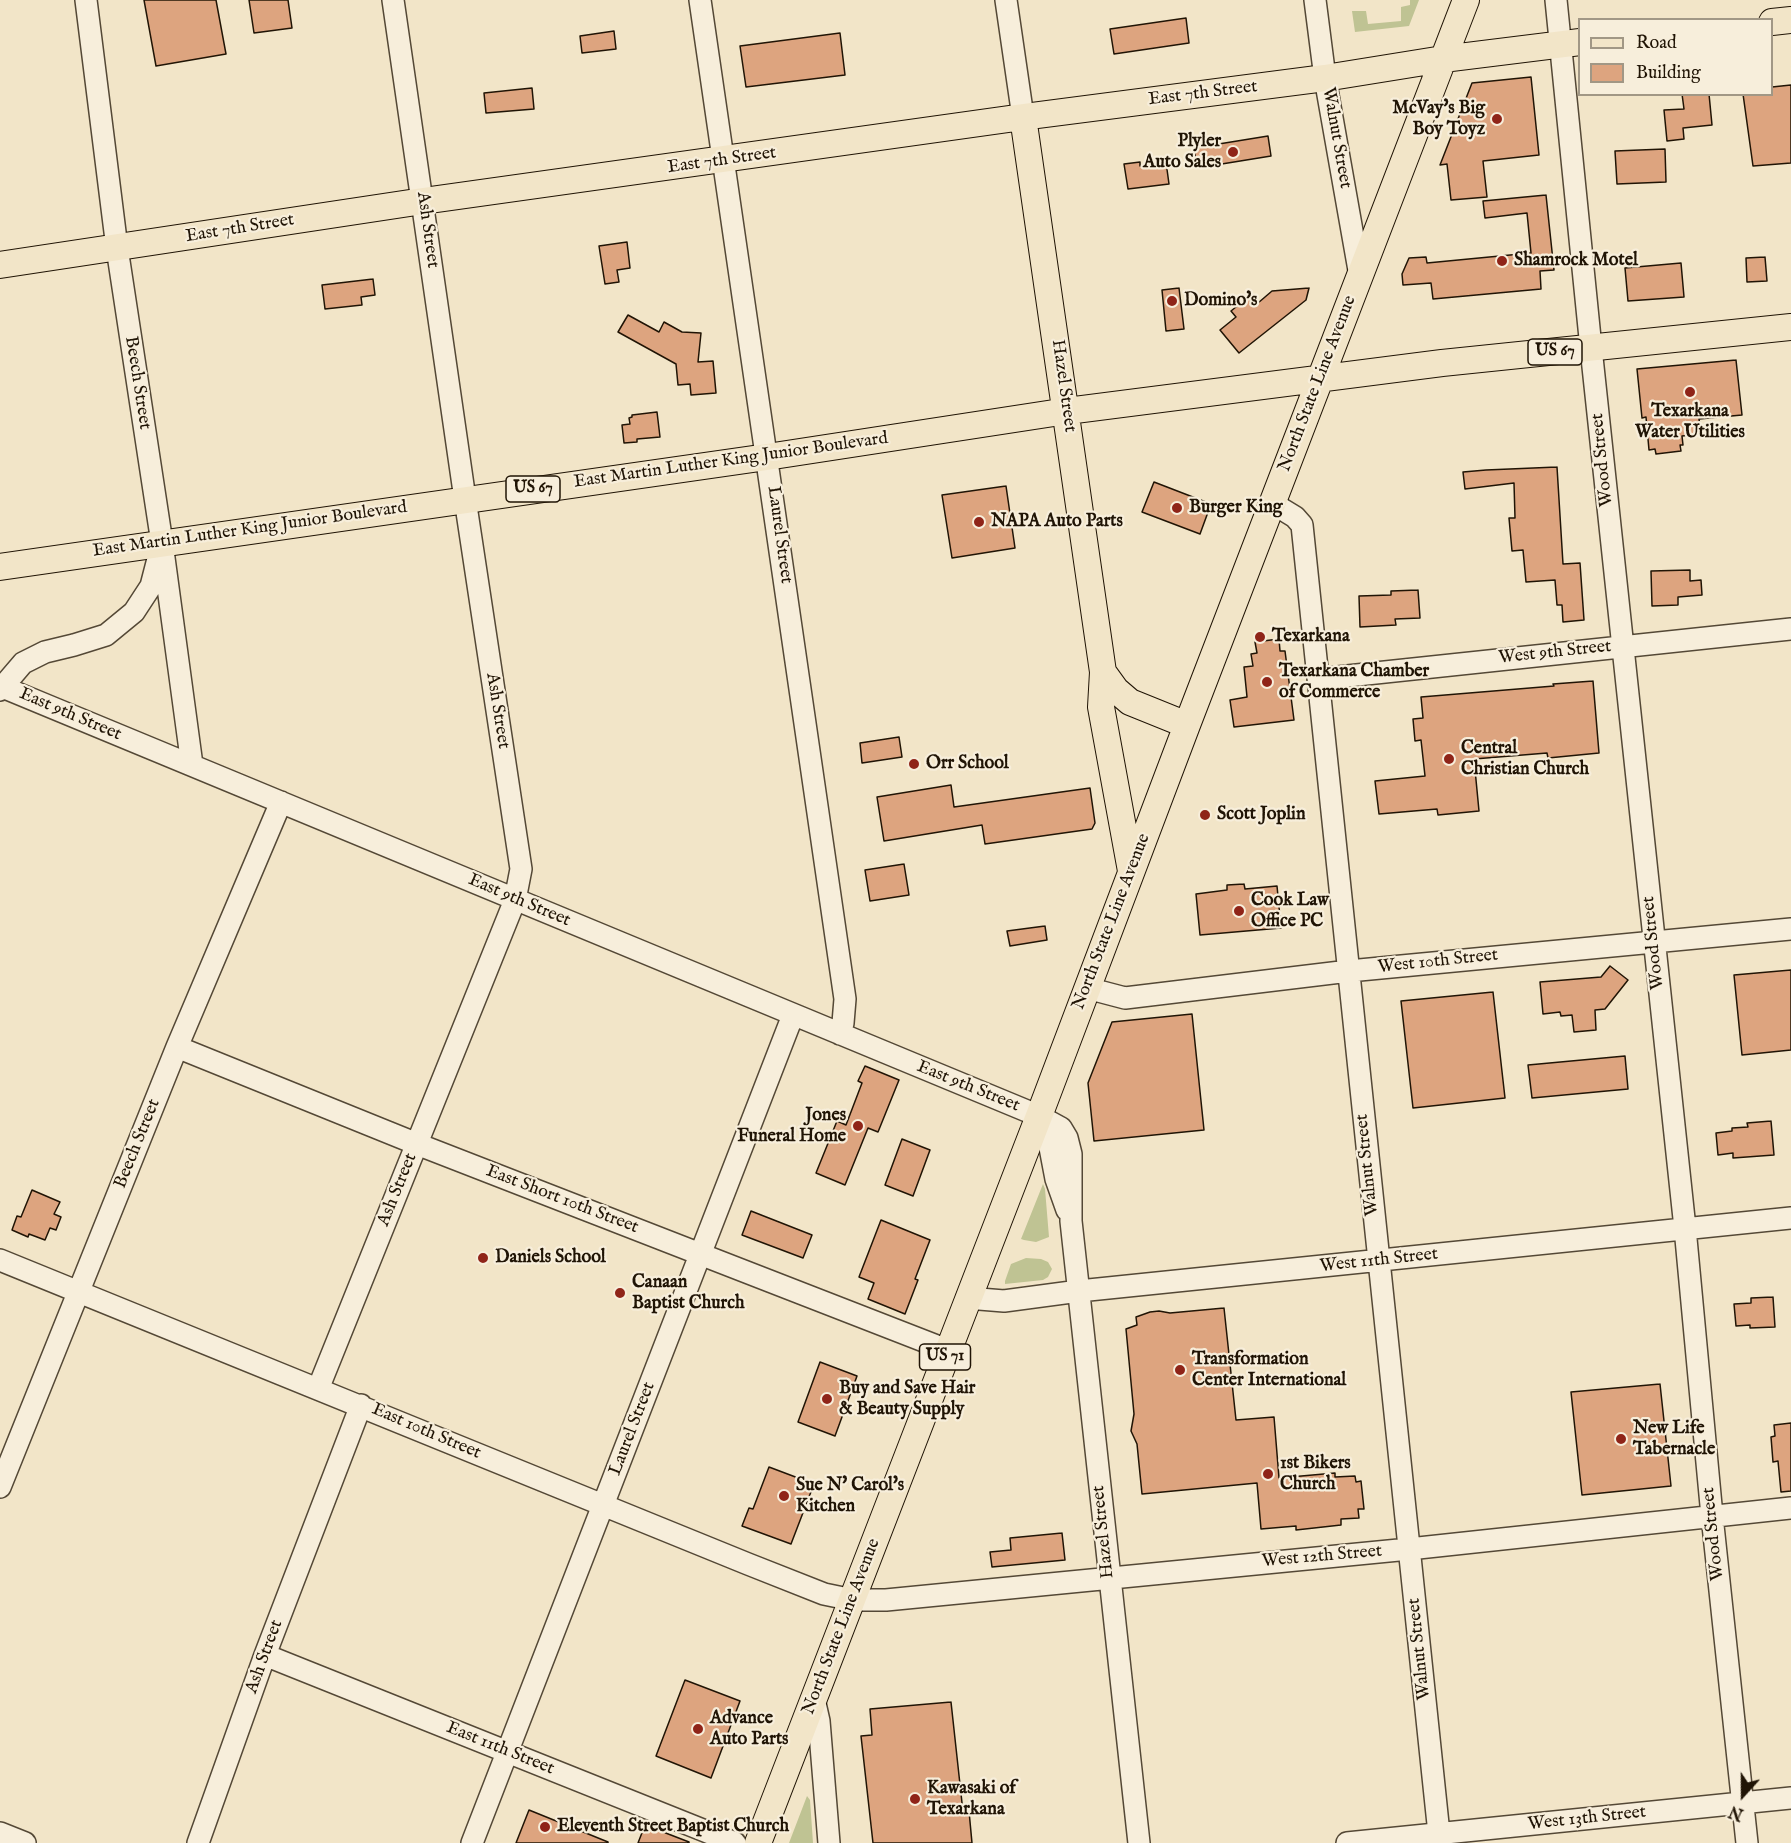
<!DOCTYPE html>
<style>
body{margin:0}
#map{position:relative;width:1791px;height:1843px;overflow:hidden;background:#f2e5c8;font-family:"IM FELL English",serif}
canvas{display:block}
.legend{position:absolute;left:1578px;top:18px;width:195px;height:78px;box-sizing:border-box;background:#f7eedb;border:2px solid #a19785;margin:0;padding:8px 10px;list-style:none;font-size:18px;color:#201405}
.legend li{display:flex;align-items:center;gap:12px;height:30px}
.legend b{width:30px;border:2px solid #a19785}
.north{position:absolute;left:1713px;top:1765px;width:60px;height:60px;-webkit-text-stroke:4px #f7eedb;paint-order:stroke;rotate:201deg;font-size:16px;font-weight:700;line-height:24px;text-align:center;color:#201405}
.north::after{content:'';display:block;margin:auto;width:21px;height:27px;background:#201405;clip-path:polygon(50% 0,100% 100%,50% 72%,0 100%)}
</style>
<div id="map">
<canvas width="1791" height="1843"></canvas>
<ul class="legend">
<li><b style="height:8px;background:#f2e5c8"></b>Road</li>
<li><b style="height:16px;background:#dda47f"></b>Building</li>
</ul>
<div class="north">N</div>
</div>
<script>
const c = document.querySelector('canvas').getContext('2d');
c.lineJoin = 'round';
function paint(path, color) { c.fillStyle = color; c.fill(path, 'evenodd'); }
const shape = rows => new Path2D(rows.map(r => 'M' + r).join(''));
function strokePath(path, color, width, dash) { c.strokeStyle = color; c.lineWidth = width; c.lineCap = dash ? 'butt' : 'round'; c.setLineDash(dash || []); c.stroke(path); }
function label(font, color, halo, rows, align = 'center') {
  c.font = font + ' "IM FELL English",serif'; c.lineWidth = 4.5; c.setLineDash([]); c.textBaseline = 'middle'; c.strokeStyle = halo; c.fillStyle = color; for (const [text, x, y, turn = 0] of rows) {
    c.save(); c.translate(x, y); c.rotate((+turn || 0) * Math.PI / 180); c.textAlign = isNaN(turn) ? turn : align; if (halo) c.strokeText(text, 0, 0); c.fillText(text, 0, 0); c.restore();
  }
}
paint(shape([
 [1410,0,1419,0,1409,26,1355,32,1352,11,1366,11,1368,24,1401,21,1401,7,1410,5],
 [1043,1184,1045,1189,1049,1237,1036,1242,1024,1240,1021,1239],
 [1026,1258,1041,1259,1048,1262,1052,1269,1048,1277,1043,1280,1005,1284,1005,1281,1011,1264],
 [807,1796,810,1800,813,1843,789,1843]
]), '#bfc393');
const building = shape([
 [144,0,216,0,226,54,156,66,144,0],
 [249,0,288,0,292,28,254,33,249,0],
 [1186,18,1189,43,1114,54,1110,29,1186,18],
 [614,31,616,49,582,53,580,36,614,31],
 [840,33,845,75,746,87,740,46,840,33],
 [1531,77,1539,155,1483,161,1487,197,1451,200,1447,164,1440,165,1472,83,1531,77],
 [1791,85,1791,163,1753,166,1743,94,1772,94,1772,87,1791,85],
 [532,88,534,109,486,113,484,93,532,88],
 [1682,94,1709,94,1712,125,1683,128,1684,139,1667,141,1664,110,1684,109,1682,94],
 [1268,136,1271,156,1197,168,1194,148,1268,136],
 [1665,149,1666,182,1617,184,1615,151,1665,149],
 [1140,162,1140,166,1166,162,1169,184,1128,189,1124,164,1140,162],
 [1546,195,1554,270,1540,271,1541,289,1433,299,1431,283,1403,285,1402,274,1409,258,1426,257,1427,263,1531,253,1527,213,1485,218,1483,201,1546,195],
 [627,242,630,268,617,270,619,282,605,284,599,246,627,242],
 [1765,257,1767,281,1747,282,1746,258,1765,257],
 [1681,263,1684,297,1628,301,1625,268,1681,263],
 [373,279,375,295,361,297,362,305,325,309,322,285,373,279],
 [1179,288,1184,329,1166,331,1162,290,1179,288],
 [1309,288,1306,300,1239,353,1220,330,1236,317,1231,311,1252,294,1258,303,1272,291,1309,288],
 [628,315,659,332,664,322,682,332,701,333,698,362,713,361,716,393,691,395,690,384,678,385,676,364,618,332,628,315],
 [1736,360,1742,415,1699,419,1701,434,1682,436,1683,445,1680,445,1681,451,1656,454,1655,449,1649,450,1646,417,1642,418,1637,369,1736,360],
 [657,412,660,437,637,439,637,442,624,443,622,425,630,424,629,418,632,417,632,415,657,412],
 [1557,467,1563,564,1580,563,1584,620,1563,622,1562,605,1557,605,1555,580,1526,582,1523,550,1512,551,1509,518,1515,518,1514,483,1465,489,1463,472,1486,470,1557,467],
 [1154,482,1211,504,1200,534,1142,512,1154,482],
 [1006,486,1015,548,952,558,942,495,1006,486],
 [1690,570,1690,581,1701,580,1702,595,1678,597,1678,605,1652,606,1651,571,1690,570],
 [1418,590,1420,618,1395,619,1396,625,1360,627,1359,596,1391,595,1391,591,1418,590],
 [1279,639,1280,651,1285,651,1294,720,1234,727,1230,700,1247,697,1244,667,1253,666,1251,654,1257,653,1255,642,1279,639],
 [1593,681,1599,753,1548,758,1547,753,1474,759,1479,811,1438,815,1437,809,1379,814,1375,781,1425,776,1421,740,1415,741,1413,719,1423,718,1421,697,1554,686,1553,684,1593,681],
 [899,737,902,757,862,763,860,743,899,737],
 [951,785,954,807,1090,788,1095,823,1092,829,985,844,982,825,884,841,877,797,951,785],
 [904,864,909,895,870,901,865,870,904,864],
 [1244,884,1245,889,1277,886,1281,928,1200,935,1196,894,1227,890,1227,885,1244,884],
 [1045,926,1047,940,1010,946,1007,931,1045,926],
 [1610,966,1628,980,1605,1009,1595,1010,1596,1030,1574,1032,1572,1015,1561,1016,1560,1012,1543,1014,1540,982,1601,977,1610,966],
 [1791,970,1791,1050,1742,1055,1734,975,1791,970],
 [1493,992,1505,1098,1413,1108,1401,1001,1493,992],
 [1192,1014,1204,1130,1094,1141,1088,1083,1112,1022,1192,1014],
 [1625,1056,1628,1089,1532,1098,1528,1065,1625,1056],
 [865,1066,899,1080,878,1132,868,1128,845,1185,816,1173,837,1121,846,1125,862,1083,858,1081,865,1066],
 [1771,1121,1774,1155,1733,1158,1733,1153,1718,1155,1716,1133,1732,1131,1732,1128,1748,1127,1747,1123,1771,1121],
 [902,1139,930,1150,913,1196,885,1185,902,1139],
 [32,1190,60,1202,54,1214,61,1217,56,1230,50,1228,45,1240,29,1234,28,1237,12,1230,17,1216,21,1217,32,1190],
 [751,1211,812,1235,803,1258,742,1235,751,1211],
 [881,1220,930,1240,915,1279,918,1280,905,1314,868,1299,874,1283,859,1277,881,1220],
 [1773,1297,1775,1327,1750,1328,1750,1325,1736,1326,1734,1304,1751,1303,1751,1298,1773,1297],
 [1224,1308,1236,1420,1274,1417,1279,1478,1335,1473,1335,1477,1355,1476,1356,1482,1361,1481,1364,1509,1358,1509,1359,1518,1341,1519,1341,1525,1296,1530,1296,1526,1261,1529,1257,1483,1142,1494,1137,1444,1131,1431,1134,1414,1126,1329,1137,1325,1136,1317,1150,1312,1159,1311,1170,1313,1224,1308],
 [820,1362,857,1376,835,1436,798,1422,820,1362],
 [1660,1384,1671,1486,1582,1495,1571,1392,1660,1384],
 [1791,1423,1791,1491,1781,1492,1778,1461,1773,1462,1771,1437,1775,1436,1774,1425,1791,1423],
 [769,1467,814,1484,791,1544,742,1526,749,1508,753,1509,769,1467],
 [1062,1533,1065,1560,992,1567,990,1552,1011,1550,1010,1538,1062,1533],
 [685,1680,740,1701,711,1778,656,1756,685,1680],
 [951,1702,963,1812,969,1811,972,1843,873,1843,861,1736,872,1735,870,1709,951,1702],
 [529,1810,608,1842,608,1843,516,1843,529,1810],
 [645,1825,689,1842,689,1843,638,1843,645,1825]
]);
paint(building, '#dda47f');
strokePath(building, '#201405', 1.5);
const minor = shape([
 [86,0,117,248,162,543,192,765],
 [700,0,845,999,843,1023,840,1034],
 [1006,0,1023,117],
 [1315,0,1325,78,1360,276],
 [1556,0,1591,348,1685,1228,1712,1516,1747,1843],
 [1272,503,1295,517,1302,525,1440,1843],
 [1319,679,1791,629],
 [0,686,1039,1116,1061,1128,1067,1138,1071,1154,1071,1221,1139,1843],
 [0,690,23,663,45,652,74,645,106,635,134,612,151,586,159,555],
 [1087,988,1125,998,1349,971,1791,929],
 [177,1047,417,1144,947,1350],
 [1039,1116,1048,1137,1056,1179,1067,1210],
 [0,1260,748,1564,824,1594,853,1600,886,1600,1409,1549,1791,1508],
 [967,1298,1004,1301,1079,1291,1791,1218],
 [318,1389,515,900,521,869,465,499,393,0],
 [0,1487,177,1047,281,802],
 [265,1655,735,1843],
 [814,1699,819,1721,829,1843],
 [0,1833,25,1843],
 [198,1843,265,1655,361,1405],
 [472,1843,793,1015],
 [1347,1843,1791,1798]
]);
const major = shape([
 [1772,22,1791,20],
 [1023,117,1103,672,1116,690,1130,702,1187,725],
 [0,265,423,201,1023,117,1325,78,1443,59,1580,42],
 [0,567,767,457,1067,411,1442,363,1791,327],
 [1103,672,1101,707,1131,871],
 [758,1843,1039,1116,1187,725,1466,0]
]);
strokePath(minor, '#544836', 24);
strokePath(major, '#201405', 28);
strokePath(minor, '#f7eedb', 21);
strokePath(major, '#f2e5c8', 26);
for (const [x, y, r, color] of [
 [1497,119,6,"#8f2418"],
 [1233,152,6,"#8f2418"],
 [1502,261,6,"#8f2418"],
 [1172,301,6,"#8f2418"],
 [1690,392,6,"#8f2418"],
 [1177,508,6,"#8f2418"],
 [979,522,6,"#8f2418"],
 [1260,637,6,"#8f2418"],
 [1267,682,6,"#8f2418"],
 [1449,759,6,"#8f2418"],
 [914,764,6,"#8f2418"],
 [1205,815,6,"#8f2418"],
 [1239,911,6,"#8f2418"],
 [858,1126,6,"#8f2418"],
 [483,1258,6,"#8f2418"],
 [620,1293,6,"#8f2418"],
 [1180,1370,6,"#8f2418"],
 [827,1399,6,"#8f2418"],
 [1621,1439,6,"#8f2418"],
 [1268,1474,6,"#8f2418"],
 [784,1496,6,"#8f2418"],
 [698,1729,6,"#8f2418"],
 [915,1799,6,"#8f2418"],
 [545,1827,6,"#8f2418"]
]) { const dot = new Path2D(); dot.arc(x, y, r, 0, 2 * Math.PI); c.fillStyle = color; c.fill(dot); strokePath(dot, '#f7eedb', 2); }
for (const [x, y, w] of [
 [1555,352,54],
 [533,489,54],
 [945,1357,51]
]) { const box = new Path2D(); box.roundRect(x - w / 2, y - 13, w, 26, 4.5); c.fillStyle = '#f7eedb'; c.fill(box); strokePath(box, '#201405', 1.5); }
label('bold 16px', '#201405', null, [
 ["US 67",1555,352],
 ["US 67",533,489],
 ["US 71",945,1357]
]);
label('18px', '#201405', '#f7eedb', [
 ["East 7th Street",1203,94,-7],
 ["Walnut Street",1336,138,80],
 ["East 7th Street",722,161,-8],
 ["East 7th Street",240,229,-9],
 ["Ash Street",427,230,82],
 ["Beech Street",137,383,81],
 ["North State Line Avenue",1318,384,-69],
 ["Hazel Street",1063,386,82],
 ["Wood Street",1603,460,-96],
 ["East Martin Luther King Junior Boulevard",731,461,-8],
 ["East Martin Luther King Junior Boulevard",250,530,-8],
 ["Laurel Street",779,535,82],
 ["West 9th Street",1555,653,-6],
 ["Ash Street",497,711,81],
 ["East 9th Street",70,715,23],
 ["East 9th Street",519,901,23],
 ["North State Line Avenue",1112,922,-69],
 ["Wood Street",1654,943,-96],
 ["West 10th Street",1438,962,-6],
 ["East 9th Street",968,1087,22],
 ["Beech Street",138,1144,-68],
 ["Walnut Street",1368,1165,-96],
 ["Ash Street",398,1190,-68],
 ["East Short 10th Street",562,1200,21],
 ["West 11th Street",1379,1261,-6],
 ["Laurel Street",633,1429,-69],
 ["East 10th Street",426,1432,23],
 ["Hazel Street",1104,1532,-96],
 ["Wood Street",1714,1534,-96],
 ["West 12th Street",1322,1557,-5],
 ["North State Line Avenue",842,1627,-69],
 ["Walnut Street",1420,1649,-96],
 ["Ash Street",265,1657,-70],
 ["East 11th Street",500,1749,22],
 ["West 13th Street",1587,1819,-6]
]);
label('bold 18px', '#201405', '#f7eedb', [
 ["McVay's Big",1485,109,"right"],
 ["Boy Toyz",1485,130,"right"],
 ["Plyler",1221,142,"right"],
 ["Auto Sales",1221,163,"right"],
 ["Shamrock Motel",1514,261],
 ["Domino's",1184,301],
 ["Texarkana",1690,412,"center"],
 ["Water Utilities",1690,433,"center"],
 ["Burger King",1189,508],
 ["NAPA Auto Parts",991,522],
 ["Texarkana",1272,637],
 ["Texarkana Chamber",1279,672],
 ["of Commerce",1279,693],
 ["Central",1461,749],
 ["Christian Church",1461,770],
 ["Orr School",926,764],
 ["Scott Joplin",1217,815],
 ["Cook Law",1251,901],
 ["Office PC",1251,922],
 ["Jones",846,1116,"right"],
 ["Funeral Home",846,1137,"right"],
 ["Daniels School",495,1258],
 ["Canaan",632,1283],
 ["Baptist Church",632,1304],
 ["Transformation",1192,1360],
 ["Center International",1192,1381],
 ["Buy and Save Hair",839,1389],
 ["& Beauty Supply",839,1410],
 ["New Life",1633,1429],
 ["Tabernacle",1633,1450],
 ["1st Bikers",1280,1464],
 ["Church",1280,1485],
 ["Sue N' Carol's",796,1486],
 ["Kitchen",796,1507],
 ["Advance",710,1719],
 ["Auto Parts",710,1740],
 ["Kawasaki of",927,1789],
 ["Texarkana",927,1810],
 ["Eleventh Street Baptist Church",557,1827]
], 'left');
</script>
